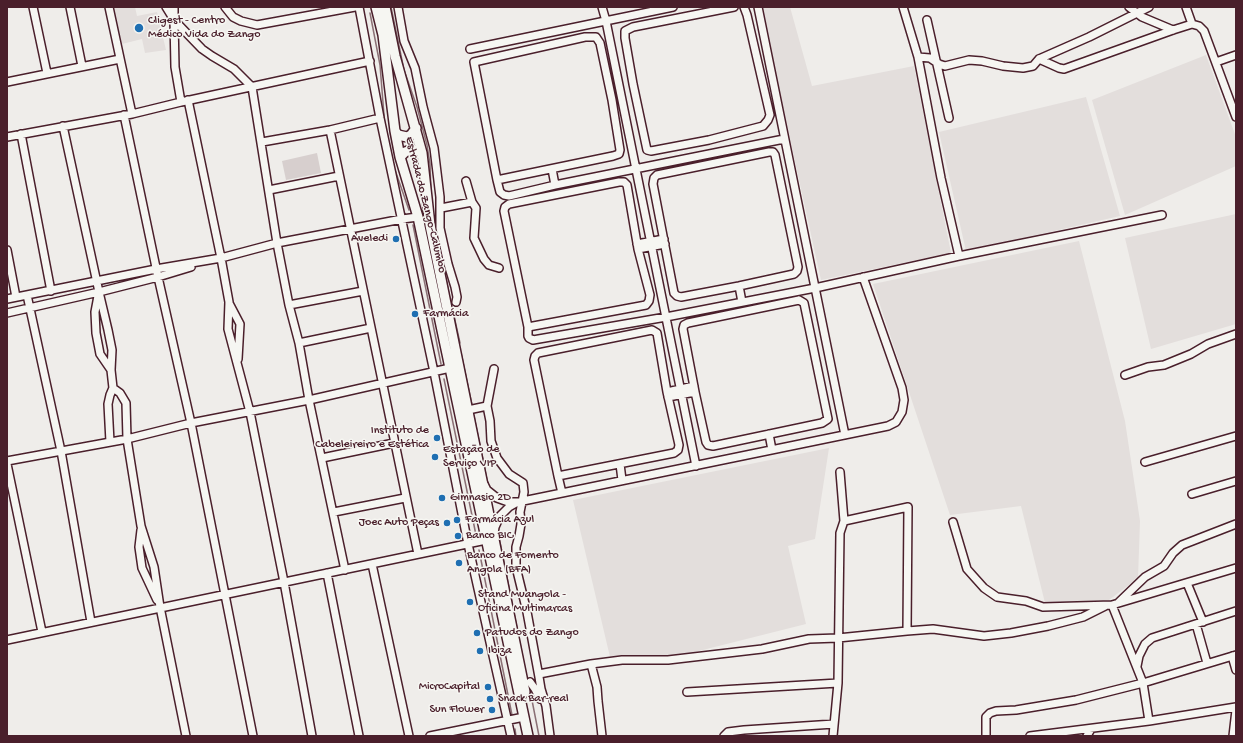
<!DOCTYPE html>
<meta charset="utf-8">
<style>
body{margin:0}
#map{position:relative;width:1243px;height:743px;overflow:hidden;background:#efedea;font-family:"Gochi Hand",sans-serif}
canvas{display:block}
.frame{position:absolute;inset:0;border:8px solid #4a1f2b;pointer-events:none}
</style>
<div id="map">
<canvas width="1243" height="743"></canvas>
<div class="frame"></div>
</div>
<script>
const c = document.querySelector('canvas').getContext('2d');
c.lineJoin = 'round';
function paint(path, color) { c.fillStyle = color; c.fill(path, 'evenodd'); }
const shape = rows => new Path2D(rows.map(r => 'M' + r).join(''));
function strokePath(path, color, width, dash) { c.strokeStyle = color; c.lineWidth = width; c.lineCap = dash ? 'butt' : 'round'; c.setLineDash(dash || []); c.stroke(path); }
function label(font, color, halo, rows, align = 'center') {
  c.font = font + ' "Gochi Hand",sans-serif'; c.lineWidth = 3; c.setLineDash([]); c.textBaseline = 'middle'; c.strokeStyle = halo; c.fillStyle = color; for (const [text, x, y, turn = 0] of rows) {
    c.save(); c.translate(x, y); c.rotate((+turn || 0) * Math.PI / 180); c.textAlign = isNaN(turn) ? turn : align; if (halo) c.strokeText(text, 0, 0); c.fillText(text, 0, 0); c.restore();
  }
}
paint(shape([
 [113,7,135,7,137,16,157,12,166,50,145,53,142,39,122,44],
 [761,7,790,7,812,86,914,66,951,253,821,280],
 [1206,55,1236,137,1236,166,1125,215,1092,100],
 [1086,97,1120,216,966,251,939,132],
 [1236,214,1236,324,1151,349,1125,238],
 [1079,241,1125,421,1140,521,1138,578,1109,600,1045,603,1021,506,950,515,873,284],
 [829,448,815,539,788,546,806,624,671,658,610,657,573,500]
]), '#e3dedc');
paint(shape([
 [317,153,321,173,286,180,282,161]
]), '#d7cfce');
strokePath(shape([
 [391,7,404,70,417,107,427,145,430,164,431,194],
 [370,13,380,65,385,128],
 [395,170,409,210],
 [433,214,450,299],
 [413,225,441,364],
 [452,307,460,343],
 [461,353,472,405],
 [444,379,476,535],
 [474,416,488,485],
 [498,532,527,679],
 [479,550,512,715],
 [529,685,539,736],
 [515,729,516,736]
]), '#8a6f74', 1.5);
const minor = shape([
 [33,7,47,73],
 [70,7,82,66],
 [109,7,132,114],
 [166,7,174,20,175,67,181,102],
 [174,7,174,20,202,49,212,56,234,69,252,87,277,243,289,305,299,343,309,400,345,570],
 [225,7,233,17,241,21,257,25,355,7],
 [359,7,380,118,434,372,468,544,511,736],
 [398,7,404,41,415,68,423,107,434,148,440,197,440,228,448,264,455,287,457,297,456,302],
 [602,7,606,21,696,466],
 [734,7,633,27,625,31,625,38,633,84,647,150,651,151,709,140,763,126,768,120,770,115,747,15,744,7],
 [758,7,845,435],
 [903,7,918,57,941,178,959,256],
 [1129,7,1142,17,1173,30],
 [927,20,949,118],
 [1192,24,1199,26,1204,31,1236,117],
 [585,37,596,37,600,43,612,100,620,150,619,154,613,156,497,180,474,62,585,37],
 [470,49,673,7],
 [918,57,930,58,939,64,945,66,969,60,982,61,1003,66,1023,68,1033,66,1039,59,1089,37,1149,7],
 [1039,59,1059,68,1064,69,1173,30,1192,24,1186,7],
 [1216,62,1236,55],
 [7,82,120,59],
 [188,100,221,258,229,302,228,329,250,412,284,582,312,736],
 [124,115,158,277,191,423,253,736],
 [63,126,99,292,108,330,112,350,111,370,113,388,120,393,126,403,127,439,141,526,154,567,160,607,186,736],
 [330,130,418,554],
 [21,134,51,291],
 [7,137,132,114,181,102,370,61],
 [262,142,330,130,380,118],
 [769,152,773,152,775,155,798,267,797,271,794,274,739,286,681,297,677,296,674,293,653,184,654,178,657,175,769,152],
 [552,169,555,185],
 [497,180,500,192,504,195,509,196,555,185,784,139],
 [466,181,472,202,476,208,474,238,484,259,489,265,499,268],
 [269,190,339,176],
 [441,208,472,202],
 [637,244,664,239],
 [638,249,665,244],
 [7,250,16,297],
 [739,286,742,302],
 [27,295,61,451,91,622],
 [98,296,95,312,96,333,100,354,111,370],
 [7,299,156,269,221,258,277,243,402,219,418,217],
 [799,300,804,303,828,419,822,423,713,446,708,445,706,442,695,392,683,329,684,325,688,323,799,300],
 [229,303,240,324,238,359],
 [289,305,363,291],
 [7,313,99,292,158,277,191,267],
 [528,327,646,305,649,301,650,295,638,249,627,185,624,182,619,182,509,204,505,207,504,211,528,327,528,336,529,338,533,340,666,317,815,288,959,256,1162,215],
 [299,343,371,328],
 [494,369,487,406,490,421,491,441,497,458,509,474,523,483,524,492,520,512,521,524,519,536,516,547,516,567,527,612,539,677,541,689,546,706,550,736],
 [1125,375,1148,367,1164,365,1191,354,1208,344,1236,334],
 [667,392,694,386],
 [668,397,695,392],
 [468,410,487,406],
 [769,434,772,450],
 [110,442,108,404,110,395,113,388],
 [322,458,394,443],
 [7,461,127,439,191,423,309,400,450,368],
 [1145,462,1236,436],
 [7,464,42,632],
 [620,464,622,480],
 [840,472,844,521],
 [558,476,674,453,678,450,679,445,667,392,657,333,652,330,538,353,535,356,534,360,558,476,562,493,888,426,896,422,902,412,904,400,902,388,863,277],
 [484,484,487,490,497,498,508,502,518,502,562,493],
 [1192,494,1236,481],
 [334,512,405,498],
 [953,522,967,569,984,588,997,597,1026,601,1043,607,1112,605,1236,568],
 [141,530,139,547,142,568,157,600],
 [494,534,495,527,500,516,509,507,516,503],
 [372,564,409,736],
 [327,573,359,736],
 [1187,583,1203,622],
 [1119,602,1145,577,1164,566,1173,553,1182,545,1236,524],
 [1112,605,1143,683,1149,721],
 [1196,624,1207,663],
 [7,640,486,540],
 [1232,656,1236,670],
 [591,664,622,660,668,660,762,649,809,639,838,638,907,631,933,629,984,636,1011,633,1048,626,1083,617,1105,606],
 [1137,666,1139,656,1145,644,1152,638,1236,611],
 [539,674,591,664,597,687,598,701,602,736],
 [530,682,535,689,540,699],
 [687,692,838,683],
 [430,736,524,717],
 [724,736,728,732,744,730,834,724],
 [833,736,838,683,840,533,844,521,908,507,907,631],
 [986,736,986,717,990,713,996,711,1016,710,1076,700,1143,683,1236,655],
 [1030,736,1149,721,1236,707],
 [1087,736,1091,729],
 [1233,736,1236,710]
]);
const major = shape([
 [376,7,383,35,395,131,400,157,418,217,528,736],
 [385,7,395,56,422,153,430,225,525,692],
 [395,131,398,135,407,137,411,135,416,128],
 [400,157,405,152,411,150,417,150,422,153]
]);
strokePath(minor, '#4a1f2b', 10);
strokePath(major, '#4a1f2b', 12);
strokePath(minor, '#f6f6f2', 7);
strokePath(major, '#f6f6f2', 9);
for (const [x, y, r, color] of [
 [139,28,5,"#1f6fb2"],
 [396,239,4,"#1f6fb2"],
 [415,314,4,"#1f6fb2"],
 [437,438,4,"#1f6fb2"],
 [435,457,4,"#1f6fb2"],
 [442,498,4,"#1f6fb2"],
 [457,520,4,"#1f6fb2"],
 [447,523,4,"#1f6fb2"],
 [458,536,4,"#1f6fb2"],
 [459,563,4,"#1f6fb2"],
 [470,602,4,"#1f6fb2"],
 [477,633,4,"#1f6fb2"],
 [480,651,4,"#1f6fb2"],
 [488,687,4,"#1f6fb2"],
 [490,699,4,"#1f6fb2"],
 [492,710,4,"#1f6fb2"]
]) { const dot = new Path2D(); dot.arc(x, y, r, 0, 2 * Math.PI); c.fillStyle = color; c.fill(dot); strokePath(dot, '#f6f6f2', 1.5); }
label('12px', '#4a1f2b', '#f6f6f2', [
 ["Cligest - Centro",148,21],
 ["Médico Vida do Zango",148,35],
 ["Aveledi",388,239,"right"],
 ["Farmácia",423,314],
 ["Instituto de",429,431,"right"],
 ["Cabeleireiro e Estética",429,445,"right"],
 ["Estação de",443,450],
 ["Serviço VIP",443,464],
 ["Gimnasio 2D",450,498],
 ["Farmácia Azul",465,520],
 ["Joec Auto Peças",439,523,"right"],
 ["Banco BIC",466,536],
 ["Banco de Fomento",467,556],
 ["Angola (BFA)",467,570],
 ["Stand Muangola -",478,595],
 ["Oficina Multimarcas",478,609],
 ["Patudos do Zango",485,633],
 ["Ibiza",488,651],
 ["MicroCapital",480,687,"right"],
 ["Snack Bar-real",498,699],
 ["Sun Flower",484,710,"right"]
], 'left');
label('12px', '#4a1f2b', '#f6f6f2', [
 ["Estrada do Zango-Calumbo",425,205,76]
]);
</script>
